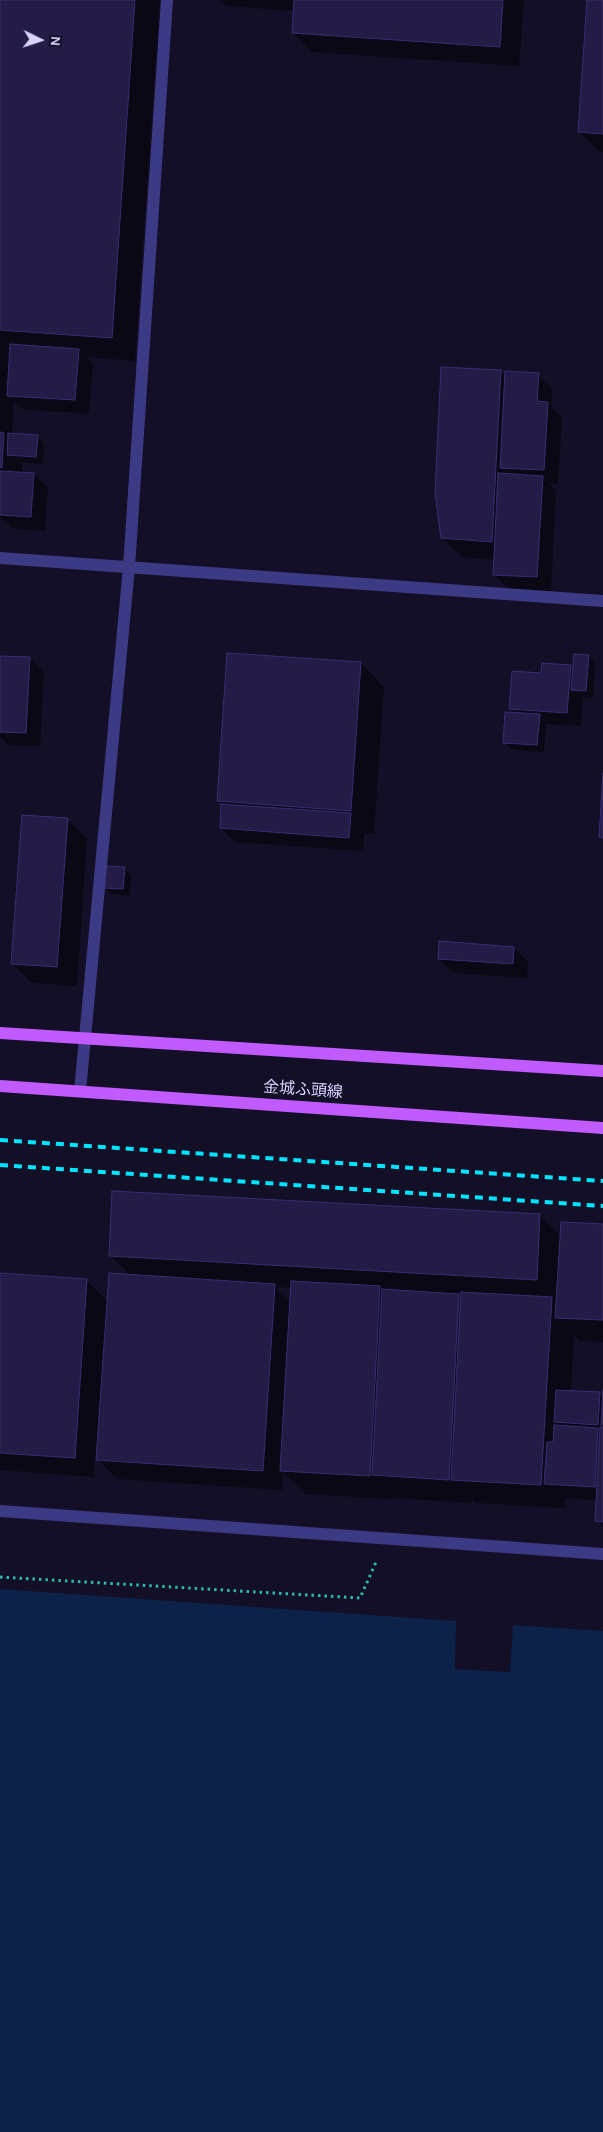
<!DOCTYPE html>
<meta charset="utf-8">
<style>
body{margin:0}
#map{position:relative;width:603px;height:2132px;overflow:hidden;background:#130f26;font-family:Karla,sans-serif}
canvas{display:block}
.north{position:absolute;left:15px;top:15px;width:50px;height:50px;-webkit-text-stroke:4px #130f26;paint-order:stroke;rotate:94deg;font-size:14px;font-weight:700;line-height:20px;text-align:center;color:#d9d4ff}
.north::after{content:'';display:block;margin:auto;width:18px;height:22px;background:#d9d4ff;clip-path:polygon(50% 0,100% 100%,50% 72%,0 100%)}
</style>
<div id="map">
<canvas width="603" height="2132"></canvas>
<div class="north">N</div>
</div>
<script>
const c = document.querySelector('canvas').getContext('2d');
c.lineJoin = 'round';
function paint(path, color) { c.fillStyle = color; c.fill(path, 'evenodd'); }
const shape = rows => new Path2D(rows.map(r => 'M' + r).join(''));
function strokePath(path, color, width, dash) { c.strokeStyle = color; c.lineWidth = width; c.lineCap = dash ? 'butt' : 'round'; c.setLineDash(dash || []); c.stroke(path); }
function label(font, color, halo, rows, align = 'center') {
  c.font = font + ' Karla,"Noto Sans JP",sans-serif'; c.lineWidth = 4.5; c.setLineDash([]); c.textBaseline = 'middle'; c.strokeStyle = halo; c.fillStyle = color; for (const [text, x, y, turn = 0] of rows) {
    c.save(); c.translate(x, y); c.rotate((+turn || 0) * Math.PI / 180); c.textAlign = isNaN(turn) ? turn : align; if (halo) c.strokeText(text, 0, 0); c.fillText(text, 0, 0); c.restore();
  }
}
paint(shape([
 [0,1589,456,1621,455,1669,510,1672,513,1625,603,1631,603,2132,0,2132]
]), '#0c2248');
paint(shape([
 [0,0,160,0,135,361,86,357,93,364,89,414,22,409,14,401,12,434,37,436,44,443,43,464,22,462,22,473,34,474,48,488,45,531,12,528,0,517],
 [220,0,524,0,519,66,312,52,293,32,294,11,227,6],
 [589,0,603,0,603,152,599,151,579,132],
 [500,371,506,377,538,375,552,389,551,407,562,417,558,484,549,483,556,491,551,591,508,589,494,575,495,560,462,557,442,538],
 [588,656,595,663,593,698,583,697,581,726,546,724,544,752,511,749,504,742,516,714,511,708,542,674,570,667,574,670],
 [0,657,29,658,44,672,40,746,8,745,0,737],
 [361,663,384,687,374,834,364,833,363,851,235,842,221,828,223,805,218,801],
 [67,819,87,839,77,986,32,983,12,963],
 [124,868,131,875,130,896,111,894,104,887],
 [514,948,528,962,527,978,453,973,439,959],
 [540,1215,561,1237,603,1226,603,1342,580,1341,574,1335,571,1392,600,1394,603,1397,603,1527,597,1521,598,1500,565,1498,565,1508,476,1503,472,1499,472,1503,397,1498,393,1495,393,1499,305,1494,283,1472,282,1490,117,1479,95,1457,94,1477,0,1470,0,1274,86,1280,108,1302,131,1276,110,1255],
 [276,1287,292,1288,291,1302]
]), '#0007');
const building = shape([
 [0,0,135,0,112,338,0,330,0,0],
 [294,0,503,0,500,47,292,33,294,0],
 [587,0,603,0,603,134,578,132,587,0],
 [10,344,79,349,75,400,7,396,10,344],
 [441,367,501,370,492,542,441,538,435,493,441,367],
 [505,371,539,373,537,401,548,402,544,470,500,468,505,371],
 [0,432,4,433,2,468,0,467,0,432],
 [8,433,38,435,36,457,7,455,8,433],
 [0,471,34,473,31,517,0,515,0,471],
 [498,473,543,476,537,577,493,575,498,473],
 [227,653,361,662,351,811,217,801,227,653],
 [574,654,589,655,586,691,571,690,574,654],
 [0,656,30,657,26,733,0,732,0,656],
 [542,663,571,665,567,713,509,709,512,671,541,673,542,663],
 [505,712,540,714,537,745,503,743,505,712],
 [603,773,603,838,599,837,603,773],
 [221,804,351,813,349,838,220,828,221,804],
 [22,815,68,818,57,967,11,964,22,815],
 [104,866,125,867,123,889,103,888,104,866],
 [439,941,514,947,513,964,438,959,439,941],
 [112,1191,540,1214,537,1280,109,1256,112,1191],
 [561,1222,603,1224,603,1320,555,1318,561,1222],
 [0,1273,87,1279,75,1458,0,1453,0,1273],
 [109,1273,275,1284,263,1471,96,1460,109,1273],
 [291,1281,380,1286,370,1476,280,1471,291,1281],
 [382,1289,459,1294,449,1480,372,1475,382,1289],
 [461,1292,552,1297,541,1485,451,1480,461,1292],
 [556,1390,600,1392,598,1425,554,1422,556,1390],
 [603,1390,603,1425,601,1425,603,1390],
 [554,1425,598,1428,595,1487,544,1484,547,1442,553,1442,554,1425],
 [600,1427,603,1427,603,1522,595,1521,600,1427]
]);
paint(building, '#241b47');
strokePath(building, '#3b2d73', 1);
strokePath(shape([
 [0,1577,360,1598,377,1560]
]), '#2fb8b0', 3, [2.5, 4]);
strokePath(shape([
 [0,558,603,601],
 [80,1091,129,567,167,0],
 [0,1511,603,1554]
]), '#3d3a85', 12);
strokePath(shape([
 [0,1033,603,1071],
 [0,1086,603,1128]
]), '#c25bff', 12);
strokePath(shape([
 [0,1140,603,1181],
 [0,1165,603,1206]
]), '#00e5ff', 4, [8, 6]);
label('16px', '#d9d4ff', '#130f26', [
 ["金城ふ頭線",303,1090,4]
]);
</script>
